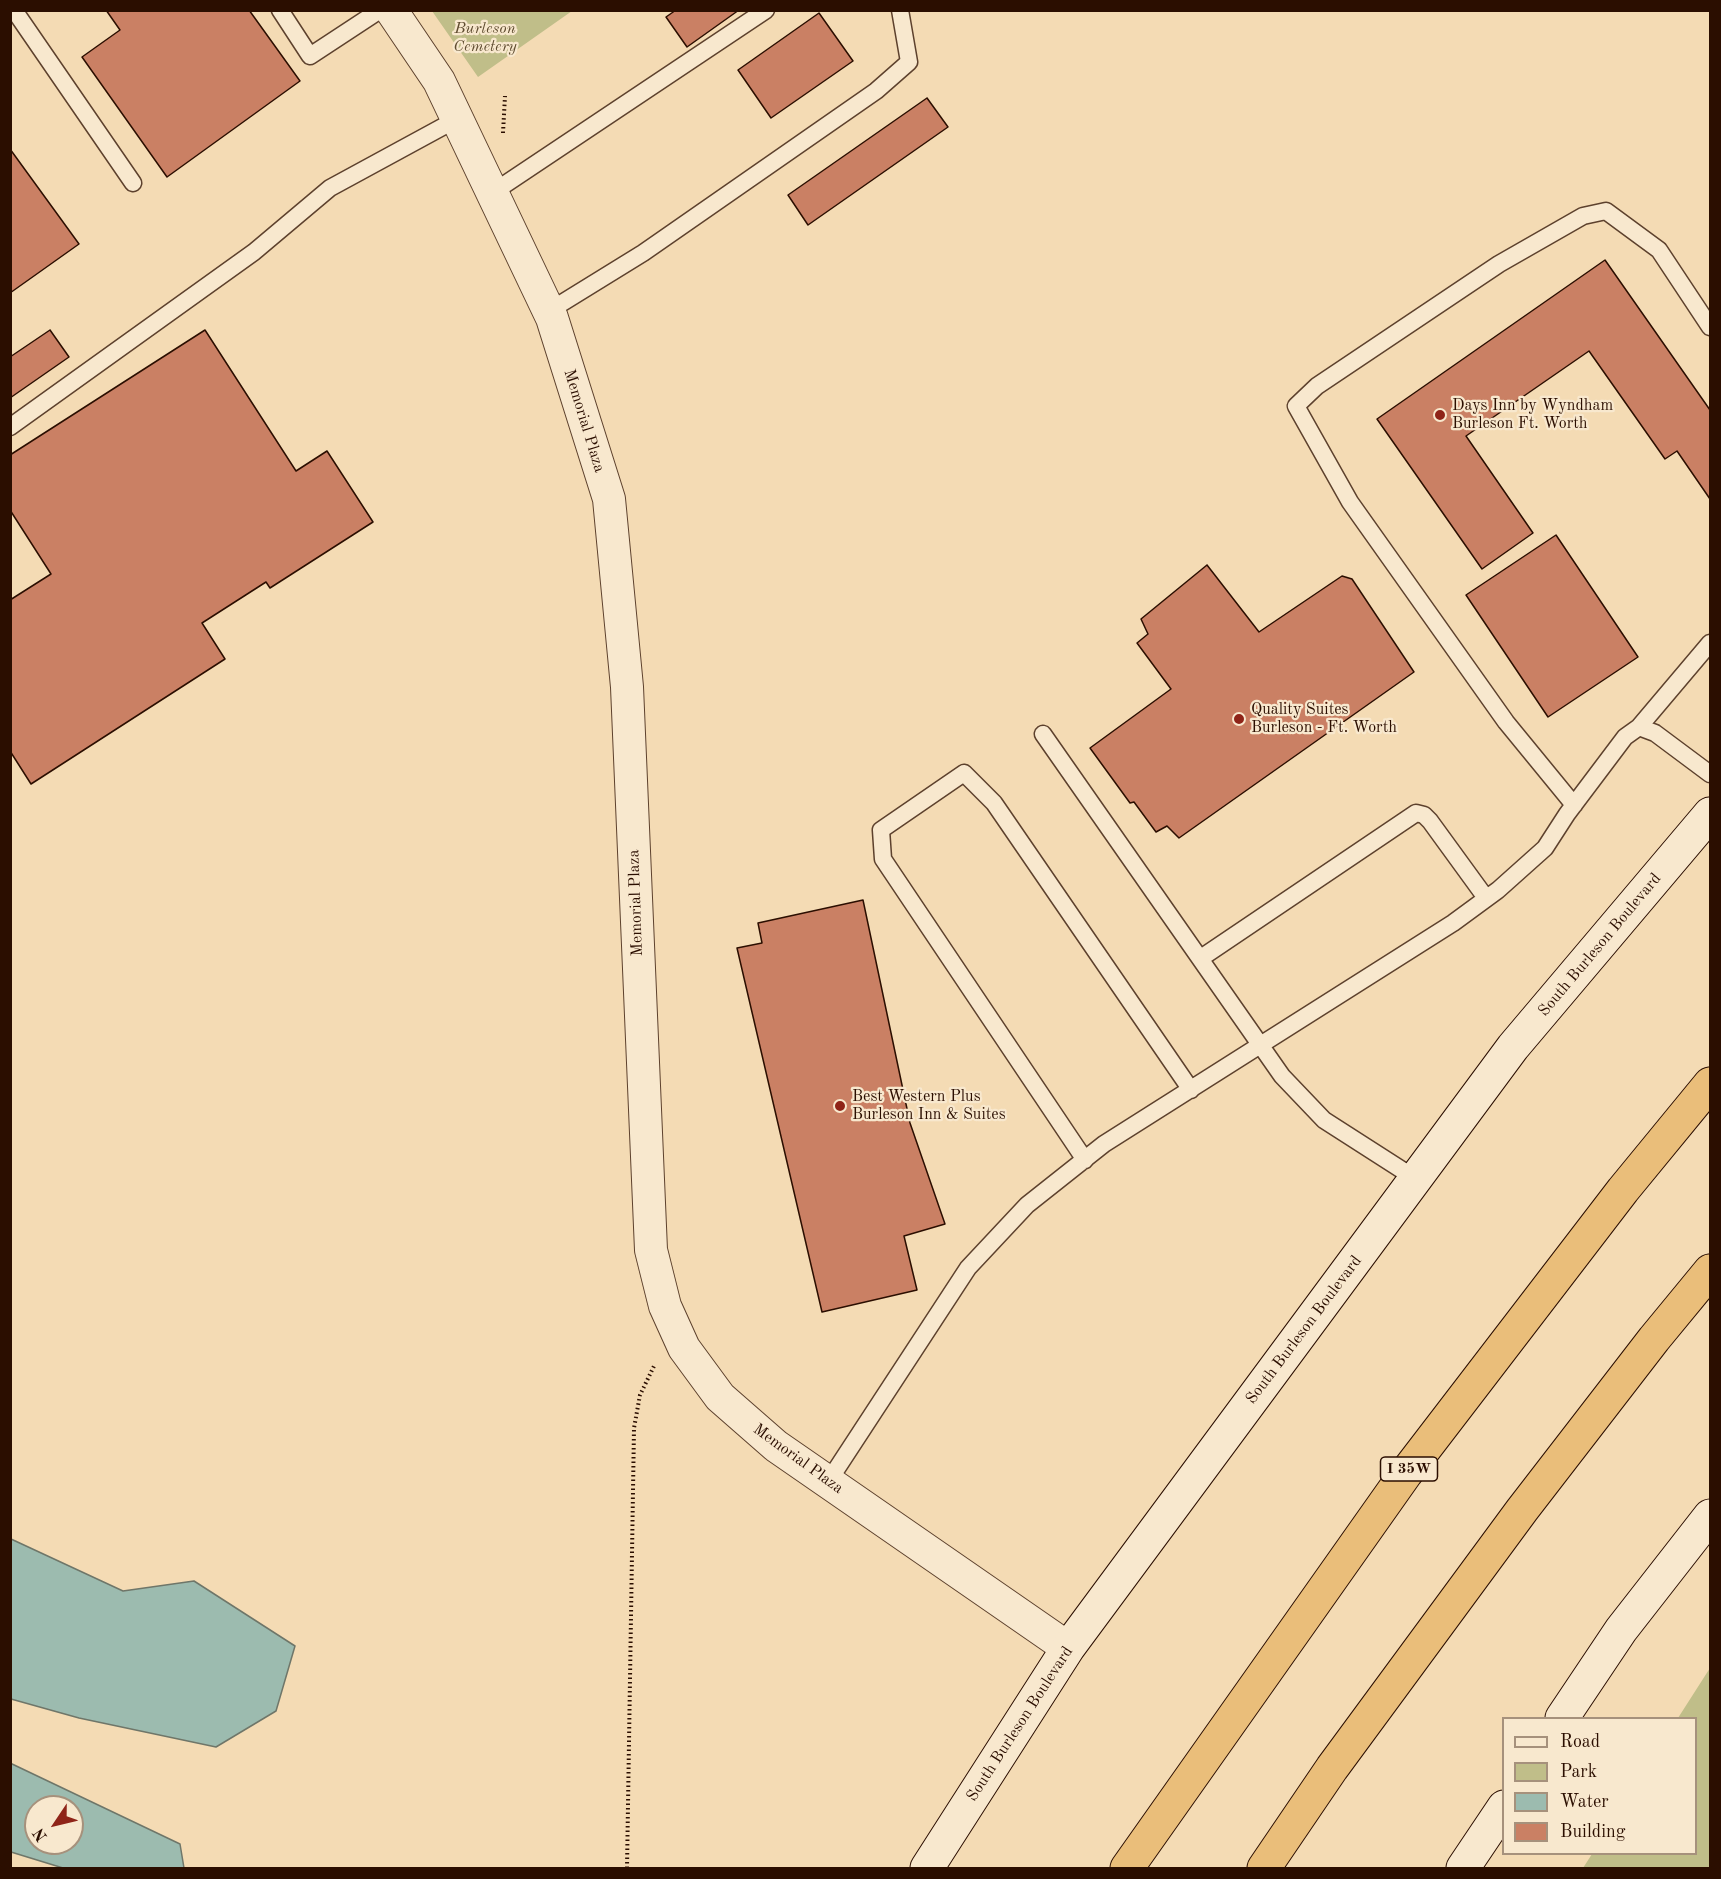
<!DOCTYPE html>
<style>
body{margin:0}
#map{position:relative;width:1721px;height:1879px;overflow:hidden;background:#f4dbb4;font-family:"Old Standard TT",serif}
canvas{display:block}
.frame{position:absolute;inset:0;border:12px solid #2b0e00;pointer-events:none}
.legend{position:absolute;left:1502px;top:1717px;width:195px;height:138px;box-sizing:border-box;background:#f8e8ce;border:2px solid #a6917c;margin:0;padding:8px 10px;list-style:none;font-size:18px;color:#2b0e00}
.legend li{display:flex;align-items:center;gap:12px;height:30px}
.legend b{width:30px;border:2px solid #a6917c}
.north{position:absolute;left:24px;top:1795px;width:60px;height:60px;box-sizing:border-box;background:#f8e8ce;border:2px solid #a6917c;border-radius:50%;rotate:235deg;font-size:16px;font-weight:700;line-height:24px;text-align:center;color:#2b0e00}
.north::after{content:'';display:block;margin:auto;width:21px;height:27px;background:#8f2418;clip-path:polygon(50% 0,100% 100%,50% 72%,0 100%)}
</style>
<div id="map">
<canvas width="1721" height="1879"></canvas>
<div class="frame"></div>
<ul class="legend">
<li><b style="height:8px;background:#f8e8ce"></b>Road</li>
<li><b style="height:16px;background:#c0be89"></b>Park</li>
<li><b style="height:16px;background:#9cbbaf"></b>Water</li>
<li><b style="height:16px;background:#ca8064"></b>Building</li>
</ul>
<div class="north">N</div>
</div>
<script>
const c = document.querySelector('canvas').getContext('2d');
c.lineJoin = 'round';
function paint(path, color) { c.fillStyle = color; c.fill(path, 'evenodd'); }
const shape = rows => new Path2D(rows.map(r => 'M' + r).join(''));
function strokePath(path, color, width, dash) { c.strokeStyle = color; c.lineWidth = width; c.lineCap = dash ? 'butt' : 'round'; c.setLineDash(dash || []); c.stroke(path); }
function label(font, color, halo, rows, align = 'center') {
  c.font = font + ' "Old Standard TT",serif'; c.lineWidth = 4.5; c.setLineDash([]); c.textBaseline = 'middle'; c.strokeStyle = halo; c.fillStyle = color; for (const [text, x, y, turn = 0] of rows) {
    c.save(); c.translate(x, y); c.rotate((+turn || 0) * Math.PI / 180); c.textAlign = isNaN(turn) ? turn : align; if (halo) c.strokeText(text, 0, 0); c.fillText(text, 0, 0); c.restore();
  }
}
paint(shape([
 [432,11,572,11,478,77],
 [1710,1668,1710,1868,1583,1868,1592,1854,1696,1854,1696,1718,1678,1718]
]), '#c0be89');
const water = shape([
 [11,1539,123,1591,194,1581,295,1646,276,1711,216,1747,79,1718,11,1699,11,1539],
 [10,1763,180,1844,184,1868,63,1868,11,1852,10,1763],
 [36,1807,72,1807,72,1843,36,1843,36,1807]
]);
paint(water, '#9cbbaf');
strokePath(water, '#6f7669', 1.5);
const building = shape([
 [106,10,249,10,300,81,167,177,82,57,120,30,106,10],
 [676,10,739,10,687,47,666,17,676,10],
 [819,13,853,61,771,118,738,70,819,13],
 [927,98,948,127,808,225,788,195,927,98],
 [10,149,79,244,10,293,10,149],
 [1605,260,1710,410,1710,499,1677,451,1665,459,1589,351,1466,436,1533,533,1482,569,1377,419,1605,260],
 [50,330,69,357,10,398,10,357,50,330],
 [205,330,296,471,327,451,373,522,270,588,266,582,202,623,225,659,31,784,10,751,10,600,51,574,10,510,10,455,205,330],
 [1556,535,1638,657,1548,717,1466,595,1556,535],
 [1207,565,1259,632,1342,576,1352,579,1414,672,1179,838,1167,826,1156,832,1134,802,1130,803,1090,748,1171,689,1137,643,1148,634,1141,619,1207,565],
 [863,900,910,1123,945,1224,904,1236,917,1290,822,1312,737,948,762,943,758,923,863,900]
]);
paint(building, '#ca8064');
strokePath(building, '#2b0e00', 1.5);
const service = shape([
 [14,10,133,183],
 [280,10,310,56,380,10],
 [492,193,766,10],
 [549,311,643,253,876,91,909,62,900,10],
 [10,427,254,252,330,188,457,119],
 [1639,727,1710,643],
 [1043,734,1282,1076,1324,1120,1416,1179],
 [1574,805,1506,722,1350,502,1296,406,1317,386,1499,264,1583,216,1606,211,1659,250,1710,327],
 [1201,958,1416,813,1424,815,1430,821,1486,898],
 [1085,1160,883,859,881,830,964,773,994,803,1191,1090],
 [828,1482,968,1268,1027,1205,1104,1144,1453,923,1498,890,1545,848,1567,814,1625,737,1639,727,1655,733,1710,774]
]);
const minor = shape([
 [391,10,439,81,552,318,609,499,627,687,651,1250,665,1306,684,1348,720,1397,776,1446,1068,1648]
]);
const secondary = shape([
 [1562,1718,1621,1630,1710,1516],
 [927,1868,1068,1648,1513,1047,1710,814],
 [1463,1868,1504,1807]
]);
const motorway = shape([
 [1127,1868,1406,1473,1623,1190,1710,1084],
 [1264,1868,1332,1768,1522,1510,1654,1339,1710,1271]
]);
strokePath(service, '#5d412d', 19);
strokePath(minor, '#5d412d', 34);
strokePath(secondary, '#2b0e00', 35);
strokePath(motorway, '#2b0e00', 35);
strokePath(shape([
 [503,133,505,96],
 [627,1868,634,1428,640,1395,654,1366]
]), '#2b0e00', 4, [1.5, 3]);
strokePath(service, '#f8e8ce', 16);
strokePath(minor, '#f8e8ce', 32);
strokePath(secondary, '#f8e8ce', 33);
strokePath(motorway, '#eabe7a', 33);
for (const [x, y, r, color] of [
 [1440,415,6,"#8f2418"],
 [1239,719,6,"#8f2418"],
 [840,1106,6,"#8f2418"]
]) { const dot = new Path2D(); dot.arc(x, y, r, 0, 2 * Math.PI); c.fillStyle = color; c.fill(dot); strokePath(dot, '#f8e8ce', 2); }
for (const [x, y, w] of [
 [1409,1469,57]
]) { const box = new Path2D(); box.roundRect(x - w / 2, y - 12, w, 24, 4.5); c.fillStyle = '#f8e8ce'; c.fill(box); strokePath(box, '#2b0e00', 1.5); }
label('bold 15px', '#2b0e00', null, [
 ["I 35W",1409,1469]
]);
label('italic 16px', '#5f4c30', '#f8e8ce', [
 ["Burleson",485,29],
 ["Cemetery",485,47]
]);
label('16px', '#2b0e00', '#f8e8ce', [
 ["Days Inn by Wyndham",1452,406],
 ["Burleson Ft. Worth",1452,424],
 ["Quality Suites",1251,710],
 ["Burleson - Ft. Worth",1251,728],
 ["Best Western Plus",852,1097],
 ["Burleson Inn & Suites",852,1115]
], 'left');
label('16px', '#2b0e00', '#f8e8ce', [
 ["Memorial Plaza",584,421,73],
 ["Memorial Plaza",636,903,-92],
 ["South Burleson Boulevard",1600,945,-50],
 ["South Burleson Boulevard",1304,1330,-53],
 ["Memorial Plaza",798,1459,36],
 ["South Burleson Boulevard",1020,1724,-57]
]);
</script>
